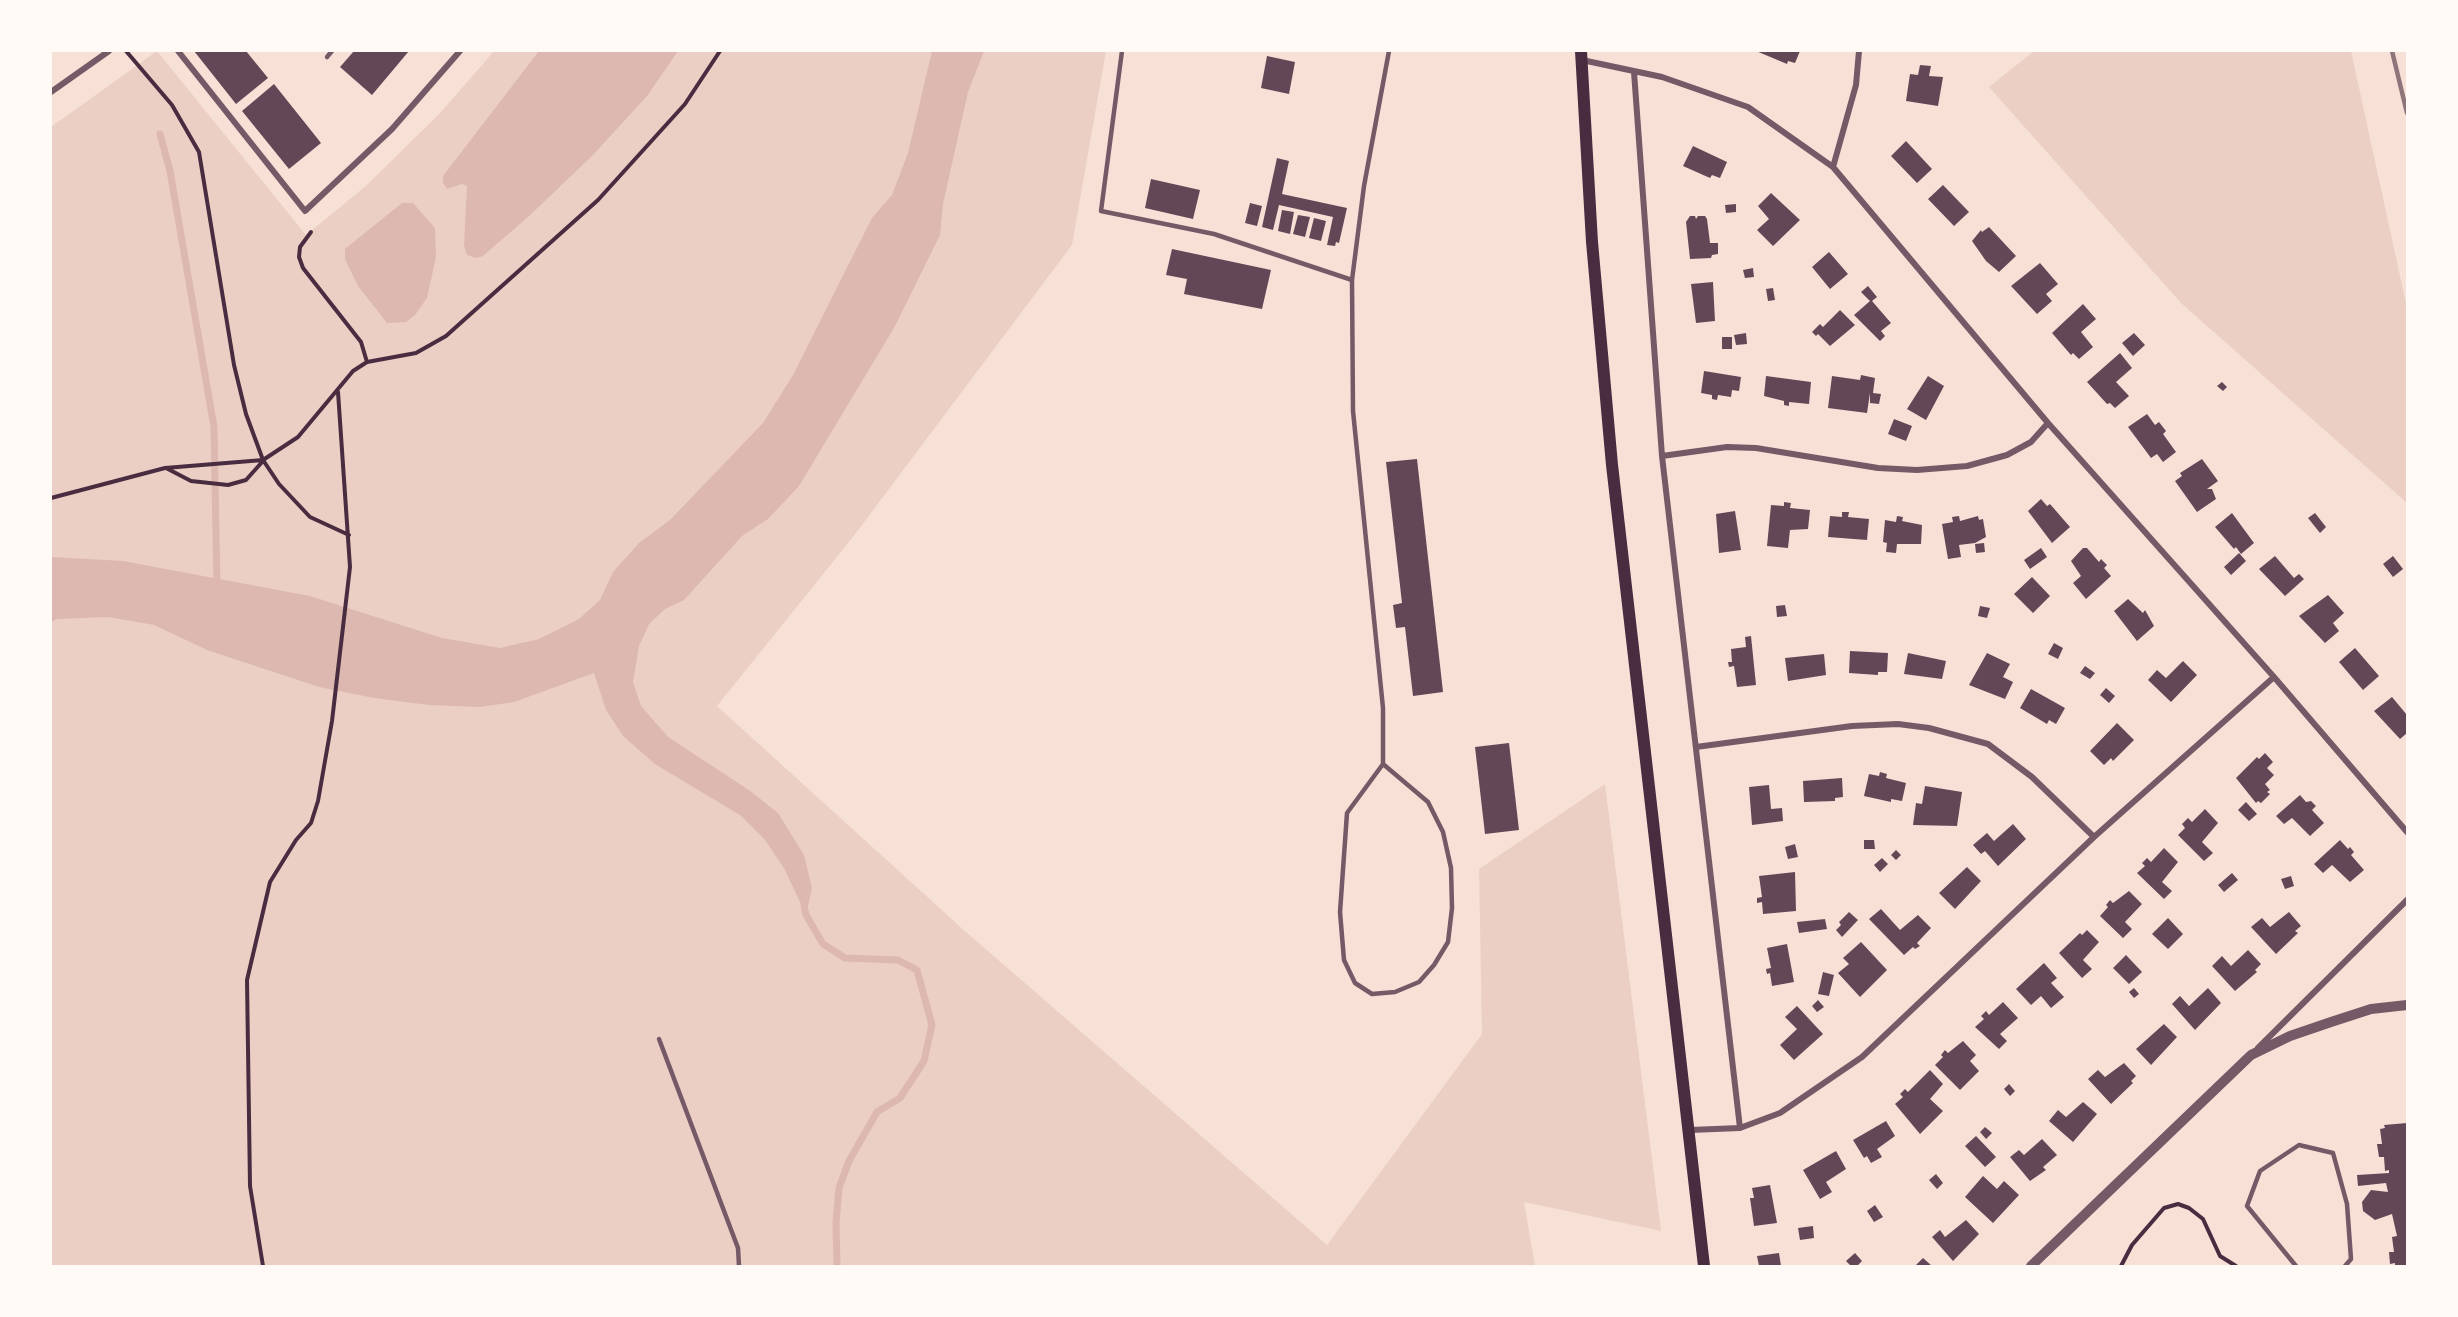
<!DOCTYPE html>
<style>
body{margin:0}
#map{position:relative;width:2458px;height:1317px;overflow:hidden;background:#f7e1d7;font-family:"IBM Plex Serif",serif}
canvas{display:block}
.frame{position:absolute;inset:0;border:52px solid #fffaf5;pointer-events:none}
</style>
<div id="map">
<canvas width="2458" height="1317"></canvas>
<div class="frame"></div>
</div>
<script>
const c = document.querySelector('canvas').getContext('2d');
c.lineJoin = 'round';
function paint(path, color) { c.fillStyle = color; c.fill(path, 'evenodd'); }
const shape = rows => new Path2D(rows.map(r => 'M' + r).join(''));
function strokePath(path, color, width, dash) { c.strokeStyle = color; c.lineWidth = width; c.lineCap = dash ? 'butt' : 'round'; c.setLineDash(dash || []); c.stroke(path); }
paint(shape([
 [157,51,306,235,367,185,441,112,494,51,1106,51,1072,245,853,537,717,706,966,932,1327,1245,1482,1034,1479,869,1605,784,1661,1231,1524,1202,1535,1266,51,1266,51,127],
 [2034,51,2351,51,2407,308,2407,503,2181,303,1989,87]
]), '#ebcfc5');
paint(shape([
 [539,51,678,51,647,96,593,155,528,217,483,256,476,258,467,255,464,245,467,186,462,184,447,189,443,183,443,176],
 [932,51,984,51,968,92,943,204,940,235,894,328,799,486,768,519,742,536,684,600,665,609,649,624,639,646,633,682,641,706,668,737,749,790,778,813,804,855,812,888,806,915,784,868,765,840,740,815,655,764,623,736,606,710,594,673,514,702,480,707,429,705,374,698,319,687,207,650,154,625,108,617,57,619,51,622,51,557,123,561,310,596,442,638,500,648,539,639,579,619,600,600,613,572,639,543,670,520,763,423,793,375,872,218,892,195,908,153],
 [402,203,413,203,435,228,436,257,427,298,415,315,406,322,387,323,358,286,345,259,345,249]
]), '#dcb8b0');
strokePath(shape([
 [160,134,170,171,214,427,217,588],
 [804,906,806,915,823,944,845,958,898,960,917,970,932,1025,924,1061,900,1098,877,1112,849,1161,839,1188,836,1223,837,1266]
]), '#dcb8b0', 7);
paint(shape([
 [194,51,246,51,268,78,236,104],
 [354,51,409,51,372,95,340,67],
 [1756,51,1800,51,1795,63,1788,61,1787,64],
 [1267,56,1295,62,1289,94,1261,88],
 [1920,65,1931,66,1929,76,1943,77,1938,106,1906,101,1910,74,1918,75],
 [274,84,321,143,289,169,242,111],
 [1906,141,1932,169,1917,183,1891,156],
 [1693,146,1727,162,1720,178,1712,175,1710,178,1683,166],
 [1277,158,1289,161,1282,194,1347,208,1339,243,1336,242,1335,246,1327,245,1333,217,1279,205,1273,230,1262,227],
 [1151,179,1200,190,1193,219,1145,208],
 [1943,185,1969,212,1954,226,1928,199],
 [1771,193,1800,220,1773,246,1757,230,1769,219,1758,206],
 [1250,203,1262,206,1257,226,1245,223],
 [1736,204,1736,212,1726,213,1725,205],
 [1282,210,1294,212,1290,234,1278,231],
 [1298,215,1310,217,1305,237,1293,234],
 [1690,216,1695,216,1696,219,1698,216,1705,216,1707,219,1710,243,1718,243,1718,254,1712,255,1711,258,1690,259,1686,222],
 [1314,218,1326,221,1321,241,1309,238],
 [1989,227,2016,256,1999,272,1986,261,1972,241,1981,230,1982,232],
 [1172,249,1271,270,1262,309,1184,294,1187,279,1166,275],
 [1829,252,1848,274,1830,289,1812,267],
 [2040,263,2058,284,2046,294,2052,301,2037,314,2011,286],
 [1753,268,1754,277,1745,278,1743,270],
 [1713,282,1715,321,1696,323,1691,284],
 [1868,286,1877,297,1872,301,1891,323,1881,331,1885,336,1880,341,1854,315,1870,301,1861,292],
 [1773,288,1775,300,1768,301,1766,289],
 [2083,304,2096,319,2081,332,2093,347,2079,359,2073,353,2071,355,2052,333],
 [1840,310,1855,325,1830,346,1818,334,1816,336,1812,332,1820,324,1823,327],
 [1746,333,1747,344,1736,345,1734,335],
 [2134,333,2145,345,2133,356,2122,343],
 [1722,337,1732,337,1732,349,1722,349],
 [2120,353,2132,368,2116,382,2129,396,2115,408,2110,403,2107,404,2087,382],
 [1704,371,1741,377,1739,391,1732,390,1731,397,1718,395,1717,400,1712,399,1712,395,1701,393],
 [1861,375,1875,378,1873,393,1881,394,1879,404,1870,403,1870,393,1867,413,1828,408,1832,376,1860,380],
 [1766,376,1811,382,1809,404,1789,402,1789,406,1784,405,1784,401,1764,396],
 [1928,376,1944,386,1926,420,1907,409],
 [2222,382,2227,387,2223,391,2217,386],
 [2147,414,2155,425,2159,422,2166,431,2163,434,2176,452,2163,462,2157,454,2151,458,2128,427],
 [1894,419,1912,426,1906,441,1888,434],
 [1417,459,1443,692,1413,696,1405,627,1396,628,1393,605,1402,603,1386,462],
 [2202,459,2218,481,2207,489,2212,489,2216,499,2197,512,2175,481,2182,476,2180,473],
 [2041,499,2047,506,2050,504,2070,527,2052,543,2028,511],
 [1784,502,1791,503,1790,508,1810,510,1808,529,1790,530,1788,548,1767,546,1771,505,1784,506],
 [1735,511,1741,550,1719,553,1716,514],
 [1842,512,1849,512,1848,517,1869,519,1867,540,1828,537,1830,516,1842,517],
 [2232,513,2254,543,2241,554,2236,547,2234,549,2215,527],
 [2315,513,2326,527,2320,533,2308,518],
 [1897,516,1903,517,1902,521,1922,525,1921,544,1897,544,1896,553,1886,552,1887,543,1883,542,1885,520,1896,522],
 [1959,516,1960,521,1978,516,1979,520,1983,519,1986,537,1975,543,1959,545,1961,557,1948,559,1942,524,1953,522,1952,517],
 [1984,543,1985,552,1976,553,1975,544],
 [2041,548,2047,557,2030,569,2024,560],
 [2083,548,2087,548,2099,562,2101,559,2107,565,2104,568,2111,576,2086,599,2073,583,2081,576,2071,561],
 [2239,553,2246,561,2231,575,2224,567],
 [2275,556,2294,578,2299,574,2304,579,2285,596,2259,569],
 [2393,556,2403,569,2393,577,2383,564],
 [2032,577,2050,596,2033,613,2014,594],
 [2328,595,2344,613,2333,623,2339,631,2325,643,2299,616],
 [2128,599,2143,613,2145,610,2154,626,2137,641,2114,611],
 [1785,605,1787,616,1777,617,1776,606],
 [1980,606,1990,608,1987,618,1978,616],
 [1751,636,1756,685,1737,687,1734,666,1729,667,1728,662,1732,662,1731,649,1746,647,1745,637],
 [2054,643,2063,648,2058,659,2048,654],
 [2355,648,2379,676,2363,690,2339,662],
 [1850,651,1888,653,1887,672,1878,672,1878,675,1849,673],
 [1908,653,1946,661,1942,679,1904,674],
 [1987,653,2010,664,2003,677,2013,682,2005,699,1969,685],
 [1824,654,1826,675,1788,681,1785,658],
 [2183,661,2197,675,2171,702,2148,680,2157,670,2166,678],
 [2085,666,2095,673,2090,679,2080,673],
 [2106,688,2115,696,2109,703,2100,695],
 [2031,689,2065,708,2056,724,2049,720,2047,724,2020,708],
 [2392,697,2407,715,2407,733,2400,739,2374,711],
 [2117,723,2134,740,2113,761,2111,758,2104,765,2090,751],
 [1509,743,1519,830,1485,834,1475,747],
 [2265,753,2273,762,2267,768,2274,775,2265,784,2270,790,2267,792,2270,794,2261,803,2258,801,2256,803,2236,778,2257,757,2259,759],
 [1880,772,1887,774,1886,778,1906,783,1902,801,1891,799,1891,802,1864,796,1869,774,1879,776],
 [1842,778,1843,797,1835,798,1835,801,1804,802,1803,781],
 [1769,785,1771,809,1782,808,1783,821,1752,825,1749,787],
 [1925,786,1962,792,1957,826,1913,825,1916,803,1922,804],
 [2300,795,2306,802,2311,801,2316,806,2312,810,2324,823,2310,836,2292,818,2284,824,2276,816],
 [2246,802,2257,814,2249,821,2238,810],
 [2205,809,2218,823,2202,842,2213,853,2204,861,2178,835,2185,828,2182,824,2188,818,2192,822],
 [2013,824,2026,839,1998,866,1985,851,1981,854,1973,845,1987,833,1994,841],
 [1864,840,1874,840,1875,849,1864,849],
 [2340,840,2348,849,2350,847,2354,852,2351,855,2364,870,2350,882,2332,865,2323,873,2314,864],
 [1795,844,1798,857,1788,859,1785,847],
 [2164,848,2178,862,2162,882,2172,891,2164,899,2137,873,2145,866,2142,863,2147,858,2151,862],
 [1896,850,1901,855,1896,860,1891,855],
 [1882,858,1888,864,1880,872,1874,865],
 [1967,867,1981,881,1955,909,1939,893],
 [1795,872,1796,911,1763,914,1762,902,1757,903,1757,898,1762,897,1759,876],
 [2232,873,2238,880,2224,892,2218,885],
 [2291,876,2294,886,2285,889,2281,879],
 [2129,891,2142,904,2125,922,2132,929,2123,938,2100,916,2108,907,2106,905,2110,900,2113,903],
 [1881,909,1900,930,1918,915,1931,928,1917,943,1920,946,1915,949,1913,947,1904,955,1869,919],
 [1849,912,1858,920,1842,937,1836,930,1841,925,1839,922],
 [2289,912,2301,926,2295,931,2298,933,2276,954,2251,927,2262,918,2270,927],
 [2168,918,2183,934,2168,949,2152,934],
 [1825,919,1827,929,1799,933,1797,922],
 [2087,930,2099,942,2083,960,2092,969,2082,978,2059,953,2080,933,2082,935],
 [1861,942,1887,970,1860,997,1838,973,1849,964,1843,958],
 [1787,944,1794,982,1772,986,1770,973,1767,974,1766,969,1771,968,1767,948],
 [2248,950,2261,964,2255,970,2257,972,2235,991,2212,966,2222,956,2231,966],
 [2126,955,2142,972,2129,984,2113,968],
 [2044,963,2057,978,2051,983,2064,997,2051,1008,2041,996,2031,1005,2016,989],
 [1823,972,1834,975,1829,996,1818,994],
 [2134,988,2139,994,2134,998,2129,992],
 [2208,988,2221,1003,2195,1030,2172,1004,2180,996,2189,1006],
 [1818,1000,1824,1007,1817,1012,1812,1006],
 [2003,1002,2018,1018,2000,1034,2007,1041,1999,1049,1975,1027,1984,1019,1981,1016,1986,1011,1989,1015],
 [1797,1006,1823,1034,1794,1060,1780,1045,1797,1029,1785,1017],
 [2164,1024,2177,1037,2151,1065,2136,1049],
 [1963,1041,1976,1055,1970,1061,1979,1071,1960,1090,1935,1065,1943,1057,1941,1055,1945,1050,1948,1053],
 [2124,1063,2136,1076,2131,1081,2133,1083,2111,1104,2088,1079,2098,1070,2105,1077],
 [1930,1070,1943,1084,1930,1099,1943,1111,1920,1134,1895,1104,1903,1097,1900,1094,1905,1089,1908,1092],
 [2009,1084,2015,1091,2010,1096,2004,1089],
 [2083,1102,2097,1114,2073,1142,2049,1121,2058,1110,2066,1117],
 [1886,1121,1895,1136,1877,1149,1882,1157,1871,1163,1867,1156,1864,1158,1853,1140],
 [2407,1123,2407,1266,2395,1266,2395,1263,2390,1264,2389,1252,2394,1252,2392,1237,2397,1236,2392,1214,2375,1220,2363,1211,2362,1202,2371,1190,2388,1192,2386,1183,2358,1186,2357,1175,2389,1173,2389,1170,2385,1171,2384,1157,2379,1157,2377,1144,2382,1144,2380,1129,2385,1128,2384,1125],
 [1985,1127,1992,1133,1986,1139,1980,1132],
 [1976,1136,1996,1157,1985,1167,1965,1146],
 [2042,1139,2057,1155,2043,1167,2046,1170,2030,1181,2010,1157,2019,1150,2024,1155],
 [1836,1151,1846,1169,1826,1182,1832,1192,1820,1199,1803,1170],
 [1936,1174,1943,1183,1937,1189,1929,1180],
 [1983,1176,1997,1189,2004,1181,2019,1195,1993,1223,1965,1197],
 [1770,1185,1777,1223,1754,1226,1750,1198,1754,1198,1752,1188],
 [1875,1205,1883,1217,1874,1222,1867,1211],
 [1966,1220,1979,1234,1953,1261,1932,1237,1940,1230,1945,1237],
 [1813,1226,1814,1238,1800,1240,1798,1228],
 [1779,1253,1781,1266,1759,1266,1757,1256],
 [1855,1253,1862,1261,1857,1266,1851,1266,1846,1261],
 [1923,1258,1932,1266,1915,1266]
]), '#644757');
strokePath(shape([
 [126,51,172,105,199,152,234,365,246,414,263,460,279,484,310,517,349,535],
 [311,232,300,247,299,257,303,268,361,342,367,362],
 [166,468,191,481,228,485,246,480,263,461],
 [51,498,165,468,263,460,298,437,353,371,367,362,416,353,446,336,598,200,685,104,720,51],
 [263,1266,250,1186,247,980,270,882,296,840,311,823,318,801,332,721,350,567,338,392],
 [2121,1266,2132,1245,2164,1208,2178,1204,2189,1208,2203,1219,2220,1256,2236,1266]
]), '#4a2c40', 4);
strokePath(shape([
 [1122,51,1101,211,1214,234,1352,280],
 [327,57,332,51],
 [1383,764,1347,813,1340,912,1344,960,1355,983,1372,994,1395,992,1419,982,1434,965,1448,942,1452,908,1451,868,1443,832,1428,802,1383,764,1383,708,1353,411,1352,280,1364,186,1389,51],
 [659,1039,738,1248,739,1266],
 [2296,1266,2247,1206,2260,1171,2299,1145,2333,1153,2347,1204,2351,1259,2345,1266]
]), '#755966', 4.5);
strokePath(shape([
 [178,51,305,211,392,129,460,51],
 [1859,51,1856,85,1833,167,2048,423,2274,677,2407,832],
 [1582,60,1662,77,1748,107,1833,167],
 [1634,72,1662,456,1740,1128],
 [51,92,109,51],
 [1662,456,1727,447,1756,448,1878,468,1917,470,1967,466,2007,455,2031,442,2048,423],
 [1696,747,1852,726,1898,724,1929,728,1988,744,2032,777,2094,837],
 [2258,1048,2407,900],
 [1690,1130,1740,1128,1780,1113,1862,1057,2094,837,2274,677]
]), '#755966', 6);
strokePath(shape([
 [2031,1266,2251,1055,2290,1036,2331,1022,2371,1009,2407,1005]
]), '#755966', 10);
strokePath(shape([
 [1581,51,1592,242,1612,465,1704,1266]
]), '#4a2c40', 12);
strokePath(shape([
 [2392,51,2407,113]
]), '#8f747c', 4.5);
</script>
